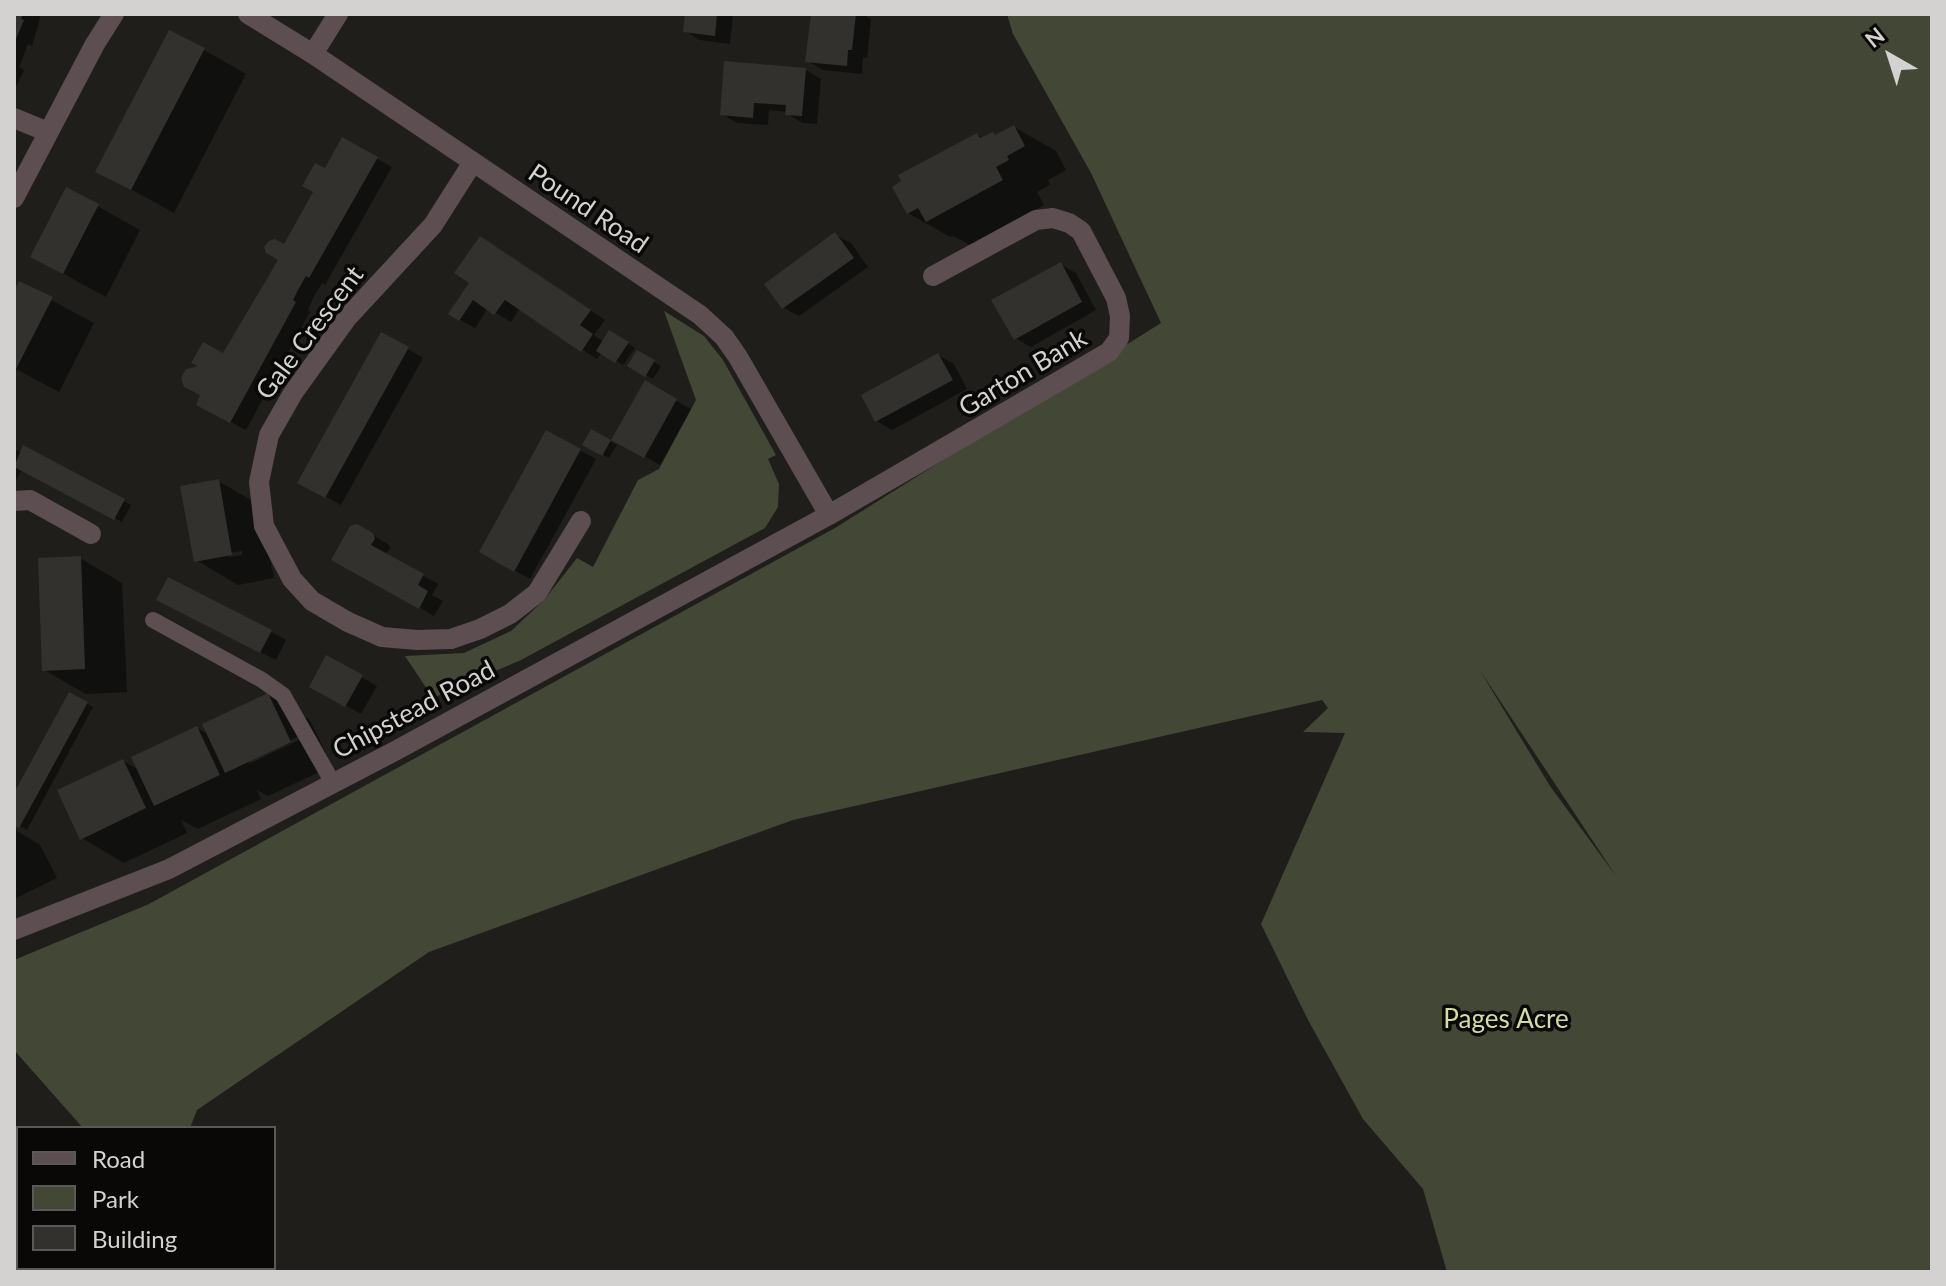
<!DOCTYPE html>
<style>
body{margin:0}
#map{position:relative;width:1946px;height:1286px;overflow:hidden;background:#1f1e1b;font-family:Lato,sans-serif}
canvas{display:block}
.frame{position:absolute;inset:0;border:16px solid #d3d2d0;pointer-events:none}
.legend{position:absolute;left:16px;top:1126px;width:260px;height:144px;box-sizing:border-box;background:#090807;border:2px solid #5a5957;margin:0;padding:10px 14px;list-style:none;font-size:24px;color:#d3d2d0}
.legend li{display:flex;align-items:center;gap:16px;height:40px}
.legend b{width:40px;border:2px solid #5a5957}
.north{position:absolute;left:1850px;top:16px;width:80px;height:80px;-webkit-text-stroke:6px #090807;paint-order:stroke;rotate:321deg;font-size:22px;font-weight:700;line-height:32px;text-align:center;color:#d3d2d0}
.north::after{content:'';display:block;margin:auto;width:28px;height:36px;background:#d3d2d0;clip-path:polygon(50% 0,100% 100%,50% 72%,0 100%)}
</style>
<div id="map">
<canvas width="1946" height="1286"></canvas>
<div class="frame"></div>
<ul class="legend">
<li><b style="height:10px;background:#5c4e51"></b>Road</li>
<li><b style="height:22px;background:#434736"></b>Park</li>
<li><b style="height:22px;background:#32312e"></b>Building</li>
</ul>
<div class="north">N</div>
</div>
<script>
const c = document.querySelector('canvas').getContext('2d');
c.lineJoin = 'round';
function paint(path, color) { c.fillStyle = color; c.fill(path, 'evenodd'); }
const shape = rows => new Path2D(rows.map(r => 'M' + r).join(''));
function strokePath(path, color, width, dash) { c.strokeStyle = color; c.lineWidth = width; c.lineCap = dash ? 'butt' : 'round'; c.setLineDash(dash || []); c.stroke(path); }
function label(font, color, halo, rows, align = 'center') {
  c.font = font + ' Lato,sans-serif'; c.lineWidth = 7; c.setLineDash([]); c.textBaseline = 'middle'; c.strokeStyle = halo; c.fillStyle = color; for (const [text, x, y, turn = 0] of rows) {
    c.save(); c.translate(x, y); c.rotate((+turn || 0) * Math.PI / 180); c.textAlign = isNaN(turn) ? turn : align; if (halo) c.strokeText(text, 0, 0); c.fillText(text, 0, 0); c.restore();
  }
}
paint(shape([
 [1007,14,1932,14,1932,1272,1447,1272,1423,1189,1363,1119,1308,1020,1261,924,1345,733,1303,732,1328,708,1322,700,793,820,429,952,197,1110,190,1128,83,1128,14,1050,14,960,149,904,835,528,1161,323,1091,173,1013,34],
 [1479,669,1616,876,1550,786],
 [664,311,704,336,723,360,776,455,768,459,779,484,778,507,765,528,521,660,433,698,405,656,464,653,511,631,544,600,577,558,593,567,638,480,659,469,696,400]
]), '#434736');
paint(shape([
 [14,14,41,15,32,46,28,44,19,67,24,70,17,85,14,84],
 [687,14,733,14,730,44,700,40,685,31],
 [813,14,862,14,871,19,867,58,863,57,862,74,823,70,807,61],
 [204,50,246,74,174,213,98,171],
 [806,70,821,79,817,124,803,123,787,114,787,112,769,110,768,125,737,123,722,114],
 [1014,127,1056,151,1066,170,1048,180,1050,185,1037,192,1044,205,970,245,953,236,950,237,908,213,977,135,984,139,997,136],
 [343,140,392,167,325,285,322,283,313,298,308,310,310,312,246,430,198,404,224,355,281,260,285,246],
 [67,189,140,230,106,297,33,257],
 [835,235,851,243,868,267,799,316,784,308],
 [496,247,605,320,594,335,604,342,610,332,635,348,623,365,602,352,597,359,520,308,511,322,488,308,475,328,460,320],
 [1060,264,1076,273,1096,310,1031,347,1015,338],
 [20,283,94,323,59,392,14,368,14,295],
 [382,334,423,358,341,505,299,482],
 [638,353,661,366,653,379,630,366],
 [938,355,954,364,967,389,892,430,877,421,863,396],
 [645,383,691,409,660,465,614,439],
 [592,432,617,445,609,458,585,444],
 [547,433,596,459,530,579,481,552],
 [24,448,131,505,122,522,22,469,14,484,14,449,21,453],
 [218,481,260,505,274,578,238,585,196,560],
 [242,551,242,555,229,557,229,553],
 [357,526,388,544,390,548,385,555,438,584,432,595,443,601,434,616,334,559],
 [80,558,122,583,127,692,86,694,44,670],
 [174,608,271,632,286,640,276,660],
 [327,658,377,686,361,714,311,686],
 [70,694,93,707,27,830,14,823,14,797],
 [268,695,310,720,332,766,268,796,257,790,261,799,198,829,181,820,187,833,124,863,82,838,123,761,139,770,197,728,209,735],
 [299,736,301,739,249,764,249,760],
 [14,829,40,845,57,878,14,899]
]), '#0007');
paint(shape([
 [14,14,23,14,21,19,24,20,16,39,14,38],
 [685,14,717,14,715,36,683,32],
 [811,14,856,14,852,50,848,50,847,66,805,62],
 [169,30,205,48,131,190,95,172],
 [724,61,806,68,802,116,785,115,786,105,754,103,753,118,720,115],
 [1014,125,1025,146,1007,156,1009,160,996,167,1003,180,926,222,918,208,907,214,892,187,901,181,898,175,977,133,980,138,993,132,995,135],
 [342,137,378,157,309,278,306,276,298,290,293,300,296,302,230,423,196,405,200,395,184,387,181,378,186,369,198,366,191,363,203,342,223,353,278,260,266,253,264,247,269,241,275,239,284,244,313,192,302,186,315,163,325,168],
 [66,187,99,204,63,274,30,257],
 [835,232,854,258,782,309,764,284],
 [480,236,591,310,580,325,593,334,581,352,505,300,494,315,473,300,459,321,448,314,469,283,454,273],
 [1061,262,1082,302,1014,340,991,300],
 [19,281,53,297,16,369,14,368,14,291],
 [609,330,629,342,615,363,596,351],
 [381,332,409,347,325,498,297,483],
 [637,350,655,360,645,377,627,366],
 [938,353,953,380,875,422,861,395],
 [645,380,677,399,644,458,611,440,602,456,582,445,591,429,611,440],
 [546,430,581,449,514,572,479,552],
 [23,445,125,499,114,520,14,467],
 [219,479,232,555,194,562,180,486],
 [357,524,373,533,375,539,371,545,424,574,418,585,428,591,419,609,331,560,350,526],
 [81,556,85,669,42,671,38,558],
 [168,577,272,630,260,653,156,600],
 [326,655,363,675,345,707,309,687],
 [69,692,88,702,19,828,14,825,14,793],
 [268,693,291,742,225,773,202,724],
 [197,726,220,775,154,806,131,757],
 [123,759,146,808,80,840,57,790]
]), '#32312e');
strokePath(shape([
 [153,620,262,680,283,695,333,783]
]), '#5c4e51', 16);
strokePath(shape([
 [248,14,313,54,700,315,724,337,738,357,829,515],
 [313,54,338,14],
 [14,118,48,132],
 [473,162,433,225,347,318,293,393,269,435,259,482,264,526,292,579,312,601,348,622,382,637,417,640,451,639,480,629,510,614,537,593,581,521],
 [14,198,95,44,114,14],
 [14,501,30,500,91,534],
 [14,930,169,869,395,751,829,515,1109,352,1119,338,1120,316,1116,298,1081,231,1069,223,1053,218,1036,220,933,276]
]), '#5c4e51', 20);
label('26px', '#d3d2d0', '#090807', [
 ["Pound Road",588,209,34],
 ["Gale Crescent",310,333,-53],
 ["Garton Bank",1023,373,-31],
 ["Chipstead Road",414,710,-28]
]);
label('26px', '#d2dca5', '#090807', [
 ["Pages Acre",1506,1020]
]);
</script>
